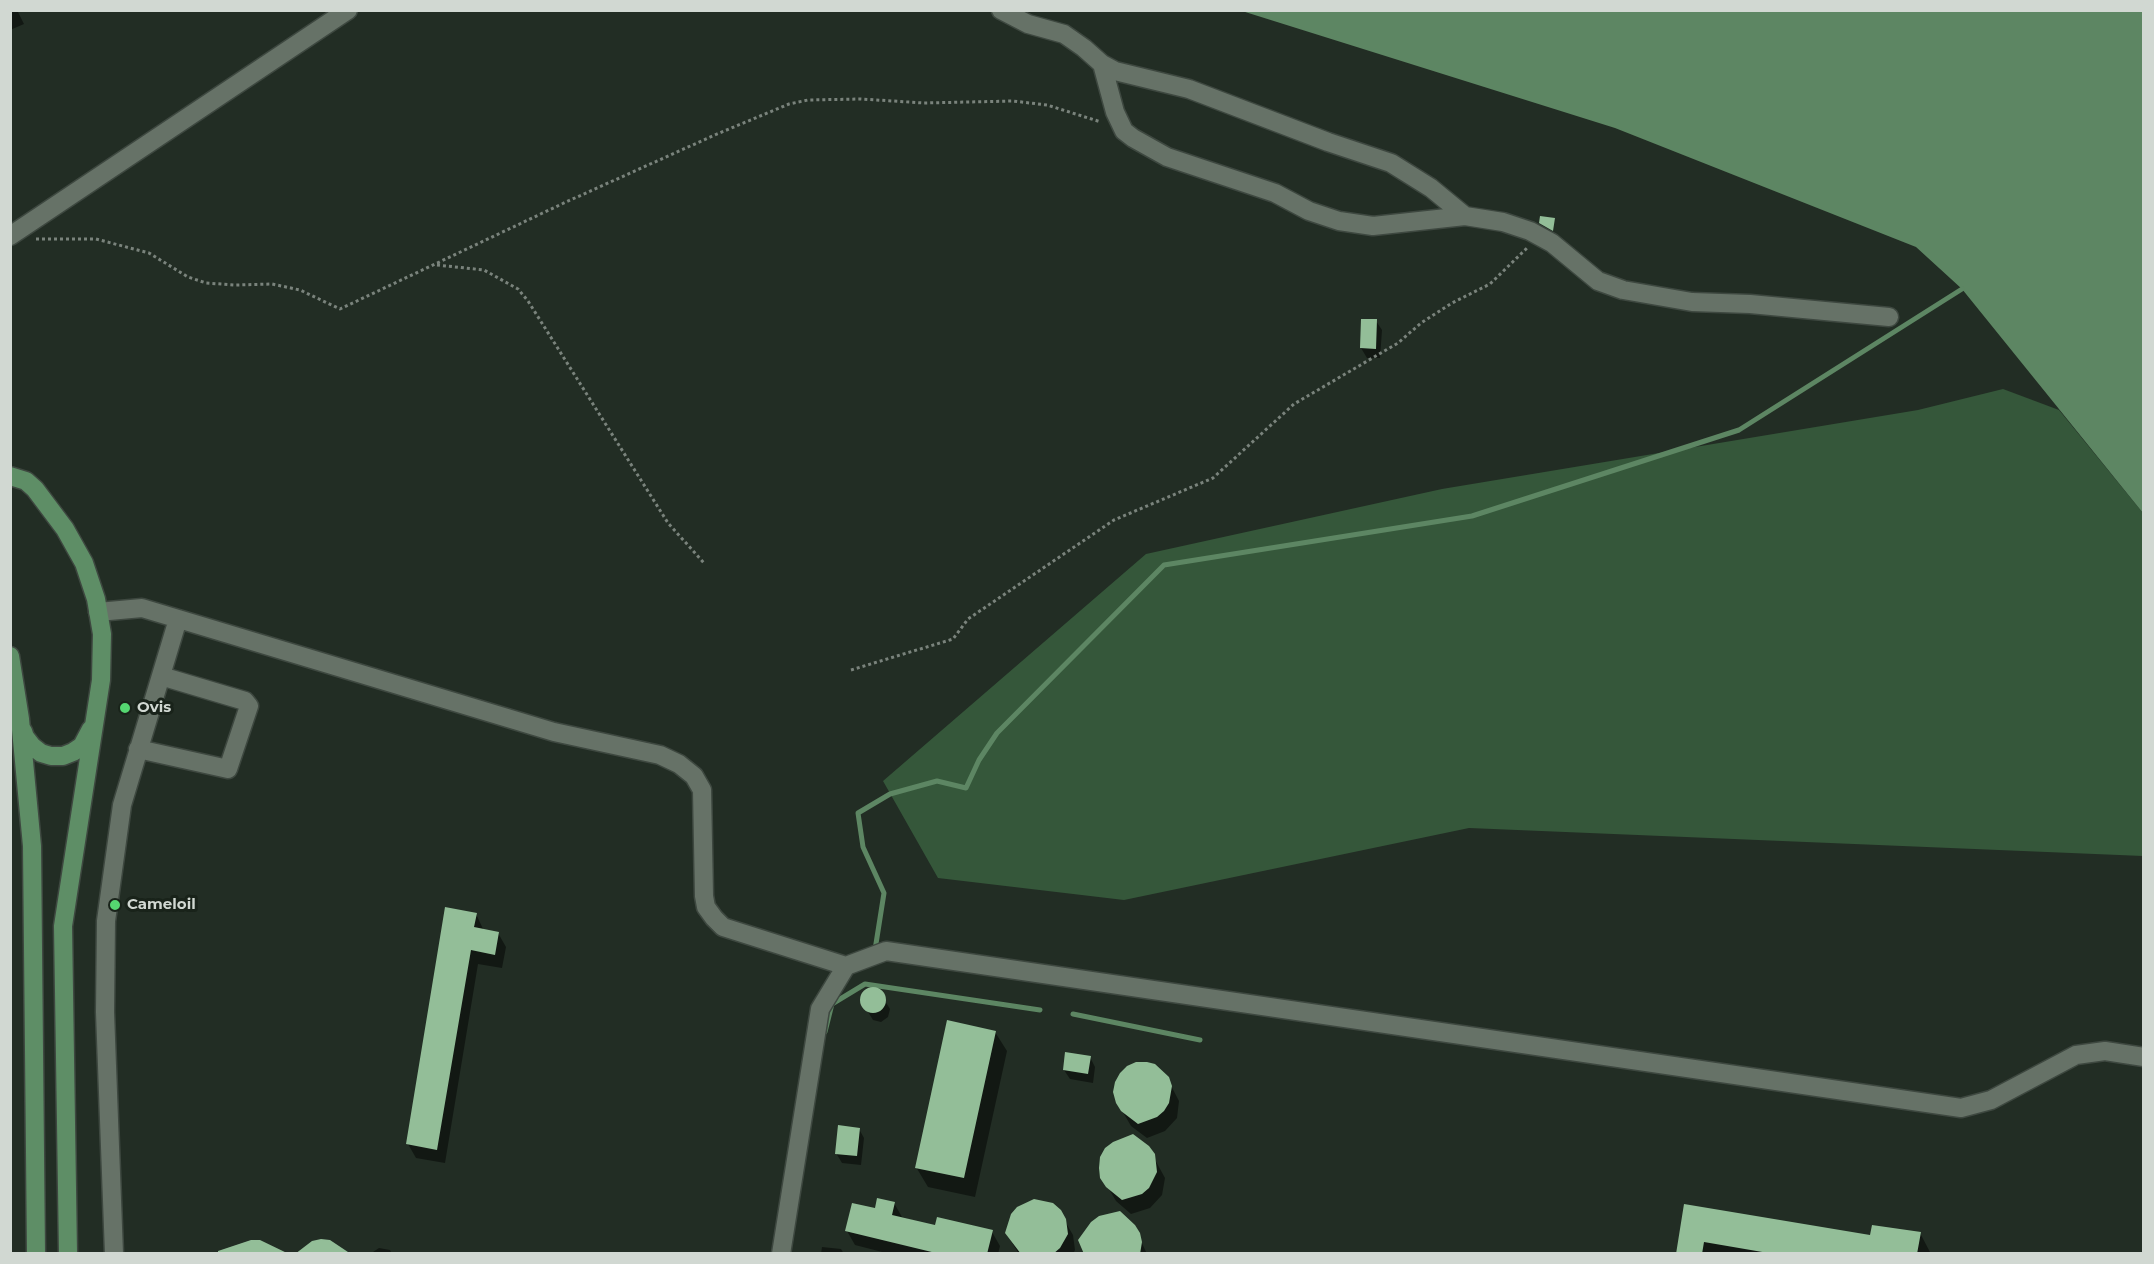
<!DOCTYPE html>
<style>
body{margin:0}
#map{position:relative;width:2154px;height:1264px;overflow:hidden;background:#222d24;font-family:Montserrat,sans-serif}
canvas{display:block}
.frame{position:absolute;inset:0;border:12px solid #d1d8d2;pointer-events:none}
</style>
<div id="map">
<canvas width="2154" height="1264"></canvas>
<div class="frame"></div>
</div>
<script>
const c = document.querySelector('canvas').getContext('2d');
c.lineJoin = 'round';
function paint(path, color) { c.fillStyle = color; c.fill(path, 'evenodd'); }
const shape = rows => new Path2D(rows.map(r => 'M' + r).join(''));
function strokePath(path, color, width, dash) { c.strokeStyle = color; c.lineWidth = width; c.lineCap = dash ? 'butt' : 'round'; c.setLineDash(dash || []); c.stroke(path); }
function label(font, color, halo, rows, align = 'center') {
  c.font = font + ' Montserrat,sans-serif'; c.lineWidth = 6; c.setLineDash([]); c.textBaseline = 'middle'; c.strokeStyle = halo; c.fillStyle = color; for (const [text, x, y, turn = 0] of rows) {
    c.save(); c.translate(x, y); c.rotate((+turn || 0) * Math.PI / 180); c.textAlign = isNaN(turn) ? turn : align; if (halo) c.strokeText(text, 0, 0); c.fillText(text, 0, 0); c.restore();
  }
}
paint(shape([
 [2003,389,2059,410,2143,513,2143,856,1469,828,1124,900,938,878,883,781,1146,554,1442,489,1918,410]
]), '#35573a');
paint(shape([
 [1242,11,2143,11,2143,513,1962,289,1916,247,1615,128]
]), '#5d8663');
paint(shape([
 [10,10,17,10,24,24,10,30],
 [1363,320,1376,321,1382,330,1380,358,1367,358,1361,348],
 [476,914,484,931,498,933,506,947,502,968,478,964,445,1163,416,1158,408,1144],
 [871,989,879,991,890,1009,888,1017,881,1022,873,1020,862,1002,864,994],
 [995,1032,1007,1051,975,1197,928,1187,916,1167],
 [1090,1057,1095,1067,1093,1083,1070,1079,1064,1070],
 [1167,1078,1179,1101,1177,1118,1165,1131,1147,1138,1131,1126,1117,1102],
 [859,1129,864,1138,861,1165,842,1163,836,1153],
 [1148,1147,1165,1178,1162,1195,1150,1208,1131,1214,1116,1201,1102,1177],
 [894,1203,902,1217,936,1227,992,1232,1000,1246,998,1254,890,1254,855,1245,847,1231,876,1210],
 [1685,1206,1872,1236,1920,1233,1931,1254,1678,1254],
 [1059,1211,1073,1235,1075,1250,1073,1254,1019,1254,1006,1233],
 [1134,1226,1147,1254,1086,1254],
 [822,1247,841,1249,844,1254,821,1254],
 [379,1248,390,1250,392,1254,370,1254]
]), '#0007');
strokePath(shape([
 [875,950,884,893,863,847,858,813,890,794,937,781,966,788,979,760,997,733,1164,565,1472,516,1739,430,1962,289],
 [1073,1014,1200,1040],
 [825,1032,832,1004,865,984,1040,1010]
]), '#5d8663', 5);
paint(shape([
 [1540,216,1555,218,1553,231,1539,223],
 [1361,319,1377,319,1376,349,1360,348],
 [445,907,477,913,474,927,499,932,495,955,471,950,437,1150,406,1144],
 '860 1000a13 13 0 1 1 26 0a13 13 0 1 1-26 0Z',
 [947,1020,996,1031,964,1178,915,1168],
 [1065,1052,1091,1056,1088,1074,1063,1070],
 [1136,1062,1147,1062,1155,1064,1169,1077,1172,1086,1169,1103,1164,1111,1157,1117,1138,1124,1121,1111,1116,1103,1113,1092,1115,1082,1120,1073,1127,1066],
 [838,1125,860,1128,857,1156,835,1154],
 [1133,1134,1149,1146,1155,1154,1157,1172,1149,1188,1142,1194,1122,1200,1106,1187,1100,1178,1099,1168,1100,1157,1105,1148,1113,1142],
 [877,1198,895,1202,892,1215,935,1225,937,1217,993,1230,987,1254,940,1254,845,1231,852,1203,875,1208],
 [1034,1199,1053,1203,1061,1210,1066,1219,1068,1234,1060,1248,1053,1254,1021,1254,1005,1233,1011,1214,1017,1207],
 [1684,1204,1870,1235,1872,1225,1921,1232,1917,1254,1774,1254,1704,1242,1702,1254,1676,1254],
 [1120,1211,1135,1225,1140,1233,1142,1242,1140,1254,1084,1254,1078,1240,1091,1222,1099,1216],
 [321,1239,330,1240,351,1254,295,1254,312,1241],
 [251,1240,260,1240,289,1254,218,1254,218,1251]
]), '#93be98');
const minor = shape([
 [1001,10,1028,24,1064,34,1084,48,1102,64,1115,71,1189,89,1328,142,1391,163,1431,188,1465,216],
 [1102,64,1115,112,1124,131,1133,138,1167,157,1275,193,1309,211,1339,221,1373,226,1465,216,1503,222,1530,231,1552,243,1598,281,1623,290,1692,302,1750,304,1889,317],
 [10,236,348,10],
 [98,612,142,608,554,732,660,755,679,764,694,776,702,790,704,896,706,907,714,918,723,927,846,966],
 [138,749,228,769,249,706,245,701,161,676],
 [114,1254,105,1012,106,921,122,805,178,619],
 [781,1254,820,1009,846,966,886,951,1961,1108,1991,1100,2076,1055,2105,1051,2144,1057]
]);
const major = shape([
 [10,476,26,481,35,489,65,529,84,563,96,599,102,634,101,680,63,926,68,1254],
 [10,656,20,719,32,846,36,1254],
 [23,731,25,737,32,746,41,753,51,756,63,756,73,752,82,746,91,729]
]);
strokePath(minor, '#3e4840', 21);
strokePath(major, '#3e4840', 21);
strokePath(shape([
 [36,239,96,239,149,253,188,277,206,283,235,285,272,284,300,290,340,309,566,202,717,134,789,104,808,100,861,99,924,103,1013,101,1047,105,1101,122],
 [437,265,484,270,518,289,528,301,668,523,704,563],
 [851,670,953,639,968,619,1114,520,1213,478,1294,404,1398,343,1421,323,1452,303,1490,284,1527,248]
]), '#7a837c', 3, [3, 3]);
strokePath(minor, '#667267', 18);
strokePath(major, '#5e8e66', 18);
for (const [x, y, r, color] of [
 [125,708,6,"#55d671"],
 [115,905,6,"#55d671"]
]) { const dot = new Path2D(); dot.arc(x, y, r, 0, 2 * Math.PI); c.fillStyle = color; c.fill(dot); strokePath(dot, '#19231a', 2); }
label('bold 15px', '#d1d8d2', '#19231a', [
 ["Ovis",137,708],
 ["Cameloil",127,905]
], 'left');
</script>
